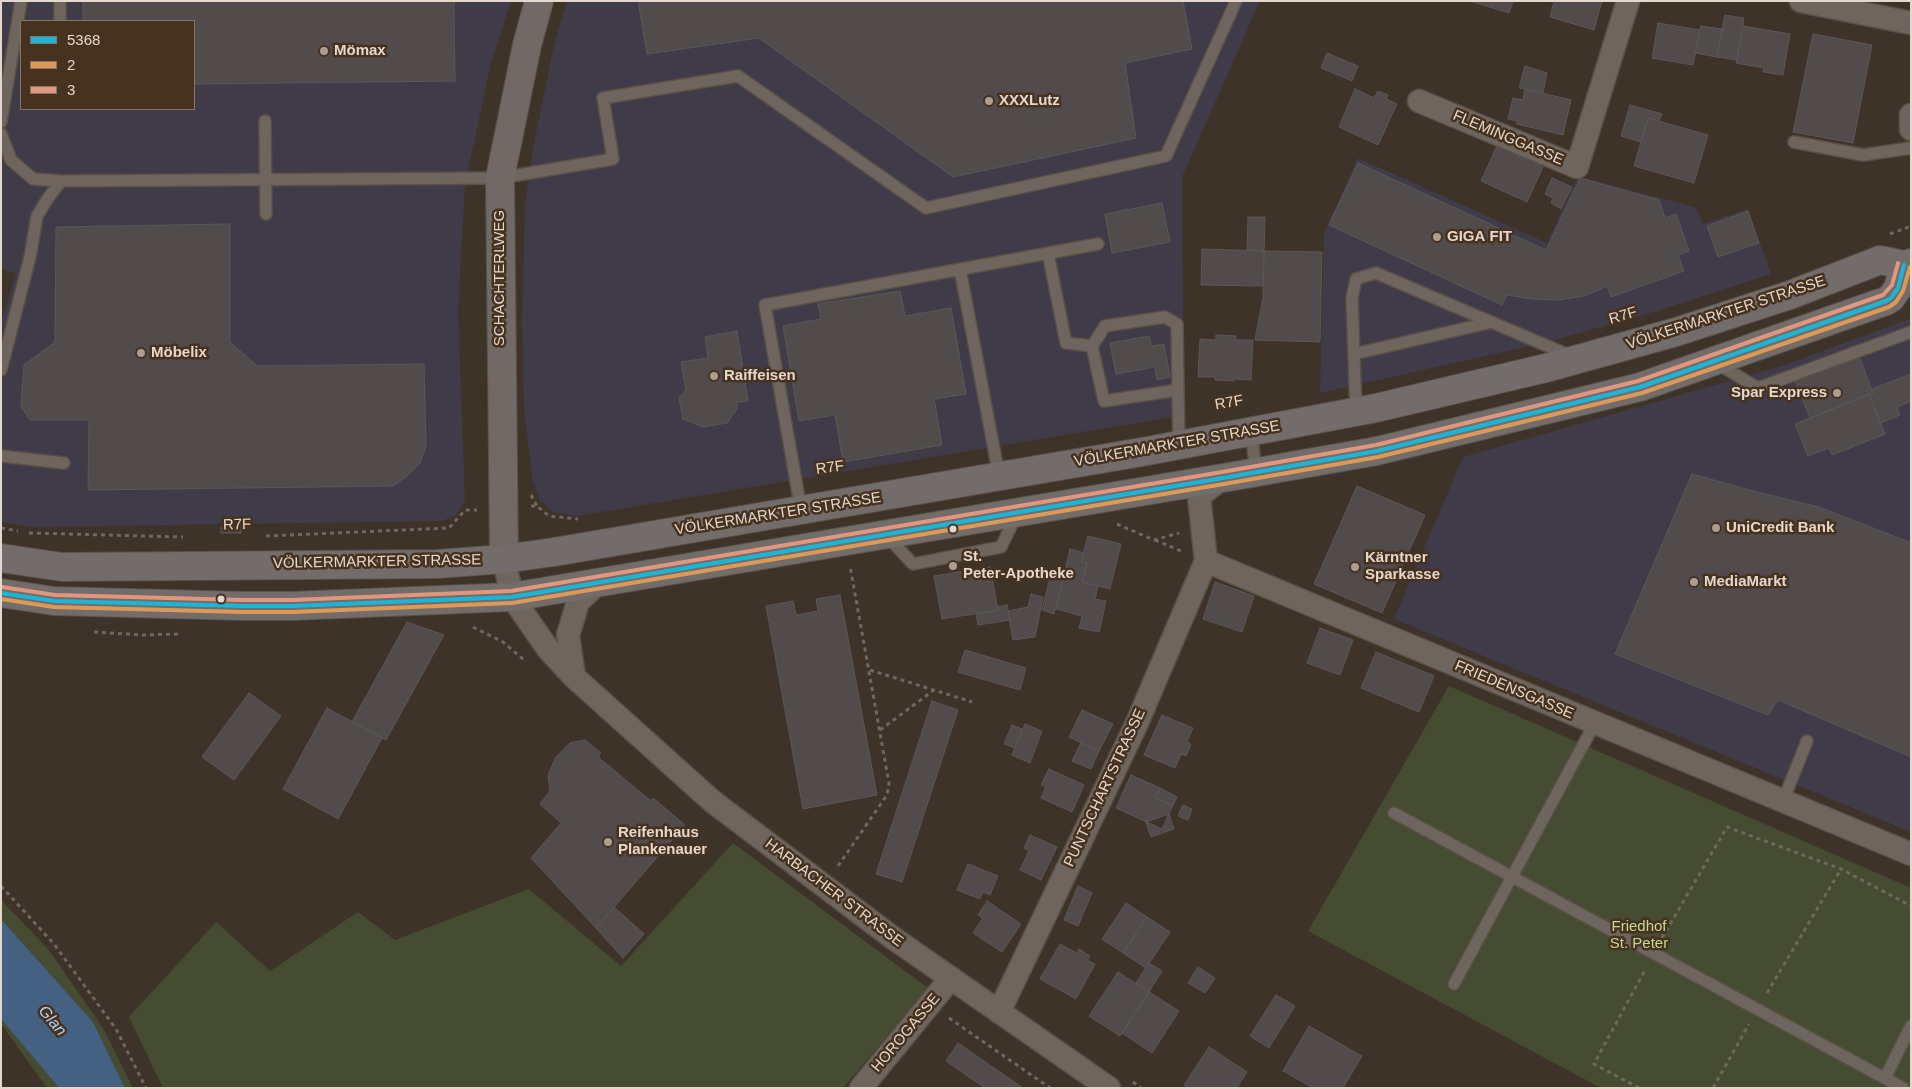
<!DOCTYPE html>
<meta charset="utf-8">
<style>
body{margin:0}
#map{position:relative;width:1912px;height:1089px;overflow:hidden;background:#3e3328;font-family:Helvetica,sans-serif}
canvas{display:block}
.frame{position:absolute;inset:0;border:2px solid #e4d7cc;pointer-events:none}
.legend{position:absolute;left:20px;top:20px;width:175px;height:90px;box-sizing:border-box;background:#47321f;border:1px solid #867464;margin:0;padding:6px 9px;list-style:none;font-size:15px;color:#e4d7cc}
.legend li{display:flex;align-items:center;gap:10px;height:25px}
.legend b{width:25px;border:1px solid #867464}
</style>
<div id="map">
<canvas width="1912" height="1089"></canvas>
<div class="frame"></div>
<ul class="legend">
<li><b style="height:6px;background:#1ab6d8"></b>5368</li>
<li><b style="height:6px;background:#dd9957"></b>2</li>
<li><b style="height:6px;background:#e1977d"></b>3</li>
</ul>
</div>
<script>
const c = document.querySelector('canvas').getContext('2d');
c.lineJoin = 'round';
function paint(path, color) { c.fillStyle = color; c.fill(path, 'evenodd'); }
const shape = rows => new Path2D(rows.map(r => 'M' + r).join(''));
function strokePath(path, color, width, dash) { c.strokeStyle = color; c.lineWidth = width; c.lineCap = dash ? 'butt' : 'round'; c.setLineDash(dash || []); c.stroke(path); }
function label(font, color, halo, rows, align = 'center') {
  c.font = font + ' Helvetica,sans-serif'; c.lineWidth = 5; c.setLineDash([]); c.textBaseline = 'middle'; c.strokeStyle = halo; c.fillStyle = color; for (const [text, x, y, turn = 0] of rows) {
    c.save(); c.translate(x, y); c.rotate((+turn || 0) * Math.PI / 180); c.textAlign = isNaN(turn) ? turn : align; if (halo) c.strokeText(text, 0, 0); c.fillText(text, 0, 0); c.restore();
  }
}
paint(shape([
 [1,1,511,1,491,63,465,185,458,311,465,500,456,515,442,521,30,527,1,522,1,322,16,273,1,269],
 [21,21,194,21,194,109,21,109],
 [567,1,1260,1,1182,177,1184,415,577,516,553,512,540,500,533,483,524,409,522,321,525,204,534,144,554,45],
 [1358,158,1547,243,1578,176,1697,208,1703,224,1748,209,1771,274,1657,311,1548,342,1320,393,1324,232],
 [1911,318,1911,832,1394,619,1463,457,1785,365]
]), '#403b48');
paint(shape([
 [1449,686,1911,888,1911,1088,1601,1088,1308,931],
 [733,843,928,988,843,1088,163,1088,129,1017,216,922,270,971,358,912,395,940,529,889,621,966],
 [1,900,48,949,103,1028,133,1088,125,1088,93,1022,1,919],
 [1,1019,59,1088,47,1088,1,1024]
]), '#454c32');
paint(shape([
 [1,919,93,1022,125,1088,59,1088,1,1019]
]), '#446181');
const building = shape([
 [83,1,454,1,455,81,194,84,194,21,83,21,83,1],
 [638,1,1183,1,1192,49,1125,63,1136,138,953,177,759,38,647,54,638,1],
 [1470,1,1513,1,1509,13,1470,1],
 [1554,1,1602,1,1594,30,1550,17,1554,1],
 [1725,15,1744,18,1737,60,1717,57,1725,15],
 [1658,23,1700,30,1693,65,1652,58,1658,23],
 [1701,26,1722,29,1717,57,1695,53,1701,26],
 [1743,26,1790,34,1783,75,1763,72,1764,68,1736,63,1743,26],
 [1813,34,1872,45,1853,143,1793,132,1813,34],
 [1327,53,1358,66,1352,81,1321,68,1327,53],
 [1525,66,1547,73,1543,93,1519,88,1525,66],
 [1355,89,1374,98,1378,91,1388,95,1386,99,1397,104,1378,145,1339,127,1355,89],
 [1525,89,1571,100,1563,135,1517,124,1517,121,1508,119,1513,98,1523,100,1525,89],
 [1630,105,1662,114,1659,121,1648,118,1641,142,1621,136,1630,105],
 [1648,118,1708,135,1694,183,1634,166,1648,118],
 [1497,146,1543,167,1527,202,1481,181,1497,146],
 [1358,163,1546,250,1580,178,1659,200,1665,218,1676,214,1689,251,1678,255,1684,271,1611,297,1607,286,1584,296,1559,300,1533,299,1507,295,1502,305,1329,225,1358,163],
 [1552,178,1572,187,1561,209,1551,203,1553,198,1545,194,1552,178],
 [1162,203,1170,242,1112,253,1105,214,1162,203],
 [1748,211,1759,243,1718,257,1707,226,1748,211],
 [1248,217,1265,217,1264,251,1247,250,1248,217],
 [230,224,230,342,257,366,424,364,426,446,420,463,407,476,393,486,88,490,89,420,30,420,21,407,24,365,55,342,56,227,230,224],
 [1202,249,1264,251,1263,286,1201,285,1202,249],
 [1264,251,1322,252,1320,342,1255,340,1263,297,1264,251],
 [900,291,905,316,951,308,966,394,934,399,942,445,843,462,835,415,799,421,783,326,821,319,818,304,900,291],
 [737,331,748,401,737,402,737,409,727,423,703,427,683,419,679,398,686,390,681,362,708,358,705,337,737,331],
 [1216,335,1236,336,1236,340,1253,340,1251,380,1234,379,1234,381,1215,380,1215,377,1198,377,1200,339,1216,340,1216,335],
 [1149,336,1152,346,1164,344,1170,377,1157,380,1155,367,1116,374,1110,343,1149,336],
 [1855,346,1873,393,1810,418,1791,371,1855,346],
 [1911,374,1911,401,1897,407,1900,415,1880,423,1869,394,1873,393,1872,389,1911,374],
 [1869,394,1885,434,1832,455,1829,448,1808,456,1795,424,1869,394],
 [1692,474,1753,491,1819,507,1909,542,1911,538,1911,757,1778,700,1768,715,1615,654,1692,474],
 [1357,486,1425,515,1382,613,1314,584,1357,486],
 [221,527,241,527,241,533,221,533,221,527],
 [1088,536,1121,544,1110,589,1082,582,1087,563,1081,562,1088,536],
 [1070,549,1084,553,1081,562,1087,563,1082,582,1098,586,1095,599,1106,601,1099,632,1079,628,1082,616,1056,609,1070,549],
 [990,567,998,610,942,619,934,576,990,567],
 [1051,574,1064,577,1054,614,1042,610,1051,574],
 [1215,582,1254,596,1242,632,1203,619,1215,582],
 [1031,594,1043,597,1035,637,1013,640,1008,611,1028,607,1031,594],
 [840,595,877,795,803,809,766,606,793,601,796,615,818,611,816,599,840,595],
 [1007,605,1010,620,978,625,976,614,998,610,997,607,1007,605],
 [407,622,444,635,386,740,352,722,407,622],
 [1320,628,1353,640,1340,675,1307,663,1320,628],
 [965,650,1026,668,1020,690,958,672,965,650],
 [1376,652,1434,676,1419,712,1361,688,1376,652],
 [249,693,281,716,234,780,202,757,249,693],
 [932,701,958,710,902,882,876,874,932,701],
 [327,708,382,738,338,819,283,789,327,708],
 [1082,710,1113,724,1099,751,1069,737,1082,710],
 [1162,715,1193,728,1187,742,1191,744,1186,756,1181,754,1175,768,1144,755,1162,715],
 [1025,724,1042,731,1030,763,1012,755,1025,724],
 [1012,725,1022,729,1015,748,1004,744,1012,725],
 [585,740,601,753,598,757,651,801,653,798,685,825,596,928,531,858,561,823,540,804,550,791,548,775,556,757,570,743,585,740],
 [1081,743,1099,751,1091,769,1072,761,1081,743],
 [1049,769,1084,785,1072,812,1041,798,1046,787,1041,785,1049,769],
 [1131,775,1160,788,1155,798,1173,805,1162,829,1116,808,1131,775],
 [1160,788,1177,797,1173,805,1155,798,1160,788],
 [1183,805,1192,809,1188,820,1178,816,1183,805],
 [1169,814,1174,829,1151,837,1146,822,1169,814],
 [1030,835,1057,847,1041,880,1020,870,1029,851,1024,848,1030,835],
 [968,864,998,876,990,895,983,892,980,899,957,890,968,864],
 [1078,886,1092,893,1078,926,1064,920,1078,886],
 [987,901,1021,924,1002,952,973,933,983,918,978,915,987,901],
 [1126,903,1147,917,1123,953,1102,939,1126,903],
 [614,907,644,934,623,958,596,928,614,907],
 [1147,917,1170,932,1146,968,1123,953,1147,917],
 [1060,944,1077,953,1079,949,1090,956,1087,960,1095,964,1076,999,1040,979,1060,944],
 [1149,963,1162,971,1149,992,1136,983,1149,963],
 [1198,967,1215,978,1205,993,1188,983,1198,967],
 [1118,972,1149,992,1120,1036,1089,1016,1118,972],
 [1149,992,1179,1011,1152,1053,1122,1033,1149,992],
 [1276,995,1295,1006,1269,1048,1250,1036,1276,995],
 [1309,1026,1362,1056,1343,1088,1313,1088,1283,1071,1309,1026],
 [958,1043,1023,1088,985,1088,946,1061,958,1043],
 [1209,1047,1247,1072,1237,1088,1189,1088,1184,1085,1209,1047]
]);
paint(building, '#514b4b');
strokePath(building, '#5c5757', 1);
const lane = shape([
 [60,21,60,1],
 [265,121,266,214],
 [1,122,21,1],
 [1,134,11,160,33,179,61,181],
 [1794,142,1863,155,1911,148],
 [1048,253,1066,343,1092,346],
 [960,269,999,476],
 [1354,354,1492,322],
 [1718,364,1758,388,1911,332],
 [1,370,30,257,37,216,48,198,61,181,500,178,613,159,603,98,738,76,926,208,1166,156,1236,1],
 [1178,390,1104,401,1092,346,1105,326,1165,317,1177,324,1178,390,1179,445],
 [1356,412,1352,298,1356,279,1376,273,1571,356],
 [1251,431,1256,472],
 [1,456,64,463],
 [801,510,765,305,1098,244],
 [887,536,913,564,1001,547,1017,514],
 [1783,801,1807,741],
 [1394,813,1903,1088],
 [1454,984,1595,723],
 [1885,1078,1911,1026]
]);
const street = shape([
 [1801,1,1911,23],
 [1419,101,1577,167,1628,1],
 [1911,115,1911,129],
 [504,559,512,597,548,649,574,677,712,801,893,938,1109,1088],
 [1206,561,1911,854],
 [574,677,568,635,578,602,597,584],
 [999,1012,1137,723,1206,561,1199,496,1223,478],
 [861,1088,951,978]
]);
const secondary = shape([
 [504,559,500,178,527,45,539,1]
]);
const primary = shape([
 [1,558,62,567,437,564,504,559,554,552,1142,452,1376,408,1546,368,1676,332,1790,295,1880,260,1904,265,1911,263],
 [1,593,54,601,243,606,292,606,512,597,1223,478,1377,451,1640,387,1886,301,1891,298,1898,288,1904,265]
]);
strokePath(lane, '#5a5046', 14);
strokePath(street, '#5a5046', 25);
strokePath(secondary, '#5a5046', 30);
strokePath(primary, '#5a5046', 30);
strokePath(shape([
 [1890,234,1911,226],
 [531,495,537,506],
 [531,506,537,506,549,516,578,519],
 [1117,524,1154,540,1179,533],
 [1,528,18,531],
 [29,533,183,537],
 [266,536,449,528,465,510,477,510],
 [1155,540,1181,551],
 [473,627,503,642,524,660],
 [94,632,143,635,180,634],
 [870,670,972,702],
 [880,730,934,690],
 [838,866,887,795,889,783,850,566],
 [1,886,54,944,116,1029,146,1088],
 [1662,938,1727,827,1841,869,1911,906],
 [1767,993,1841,869],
 [949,1018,1050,1088],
 [1133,1082,1141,1088],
 [1639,1088,1594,1064,1645,970],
 [1713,1088,1749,1024]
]), '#6f6860', 3, [4, 4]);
strokePath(lane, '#6e665e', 11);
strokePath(street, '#6e665e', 22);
strokePath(secondary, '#706965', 28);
strokePath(primary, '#726c6b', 28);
strokePath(shape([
 [1,593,54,601,243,606,292,606,512,597,1223,478,1377,451,1640,387,1886,301,1891,298,1898,288,1904,265]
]), '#1ab6d8', 4);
strokePath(shape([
 [1,599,54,607,243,612,292,612,512,603,1224,484,1378,457,1642,393,1889,307,1896,302,1903,291,1910,267]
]), '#dd9957', 4);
strokePath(shape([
 [2,587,55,595,243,600,292,600,511,591,1222,472,1376,445,1638,381,1883,295,1892,285,1898,263]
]), '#e1977d', 4);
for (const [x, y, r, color] of [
 [324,51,5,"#aa9e93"],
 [989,101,5,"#aa9e93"],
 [1437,237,5,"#aa9e93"],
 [141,353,5,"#aa9e93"],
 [714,376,5,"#aa9e93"],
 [1837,393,5,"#aa9e93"],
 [1716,528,5,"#aa9e93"],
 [953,529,4.5,"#e4d7cc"],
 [953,566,5,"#aa9e93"],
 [1355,567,5,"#aa9e93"],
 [1694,582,5,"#aa9e93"],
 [221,599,4.5,"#e4d7cc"],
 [608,842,5,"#aa9e93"]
]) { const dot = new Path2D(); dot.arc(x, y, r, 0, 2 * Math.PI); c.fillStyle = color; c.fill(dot); strokePath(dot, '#47321f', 2); }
label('bold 15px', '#e4d7cc', '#47321f', [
 ["Mömax",334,51],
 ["XXXLutz",999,101],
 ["GIGA FIT",1447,237],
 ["Möbelix",151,353],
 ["Raiffeisen",724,376],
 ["Spar Express",1827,393,"right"],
 ["UniCredit Bank",1726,528],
 ["St.",963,557],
 ["Peter-Apotheke",963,574],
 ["Kärntner",1365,558],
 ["Sparkasse",1365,575],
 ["MediaMarkt",1704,582],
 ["Reifenhaus",618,833],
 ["Plankenauer",618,850]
], 'left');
label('15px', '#e4d7cc', '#47321f', [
 ["FLEMINGGASSE",1508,138,23],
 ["SCHACHTERLWEG",500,278,-90],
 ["VÖLKERMARKTER STRASSE",1726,313,-18],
 ["R7F",1623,316,-16],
 ["R7F",1229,403,-10],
 ["VÖLKERMARKTER STRASSE",1177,444,-10],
 ["R7F",830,468,-8],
 ["VÖLKERMARKTER STRASSE",778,514,-9],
 ["R7F",237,525,-1],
 ["VÖLKERMARKTER STRASSE",377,562,-1],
 ["FRIEDENSGASSE",1514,690,23],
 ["PUNTSCHARTSTRASSE",1105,788,-65],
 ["HARBACHER STRASSE",834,893,37],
 ["HOROGASSE",906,1033,-50]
]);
label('15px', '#c0da92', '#47321f', [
 ["Friedhof",1639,927],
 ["St. Peter",1639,944]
]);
label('italic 16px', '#b1d1f4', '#47321f', [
 ["Glan",52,1021,50]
]);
</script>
